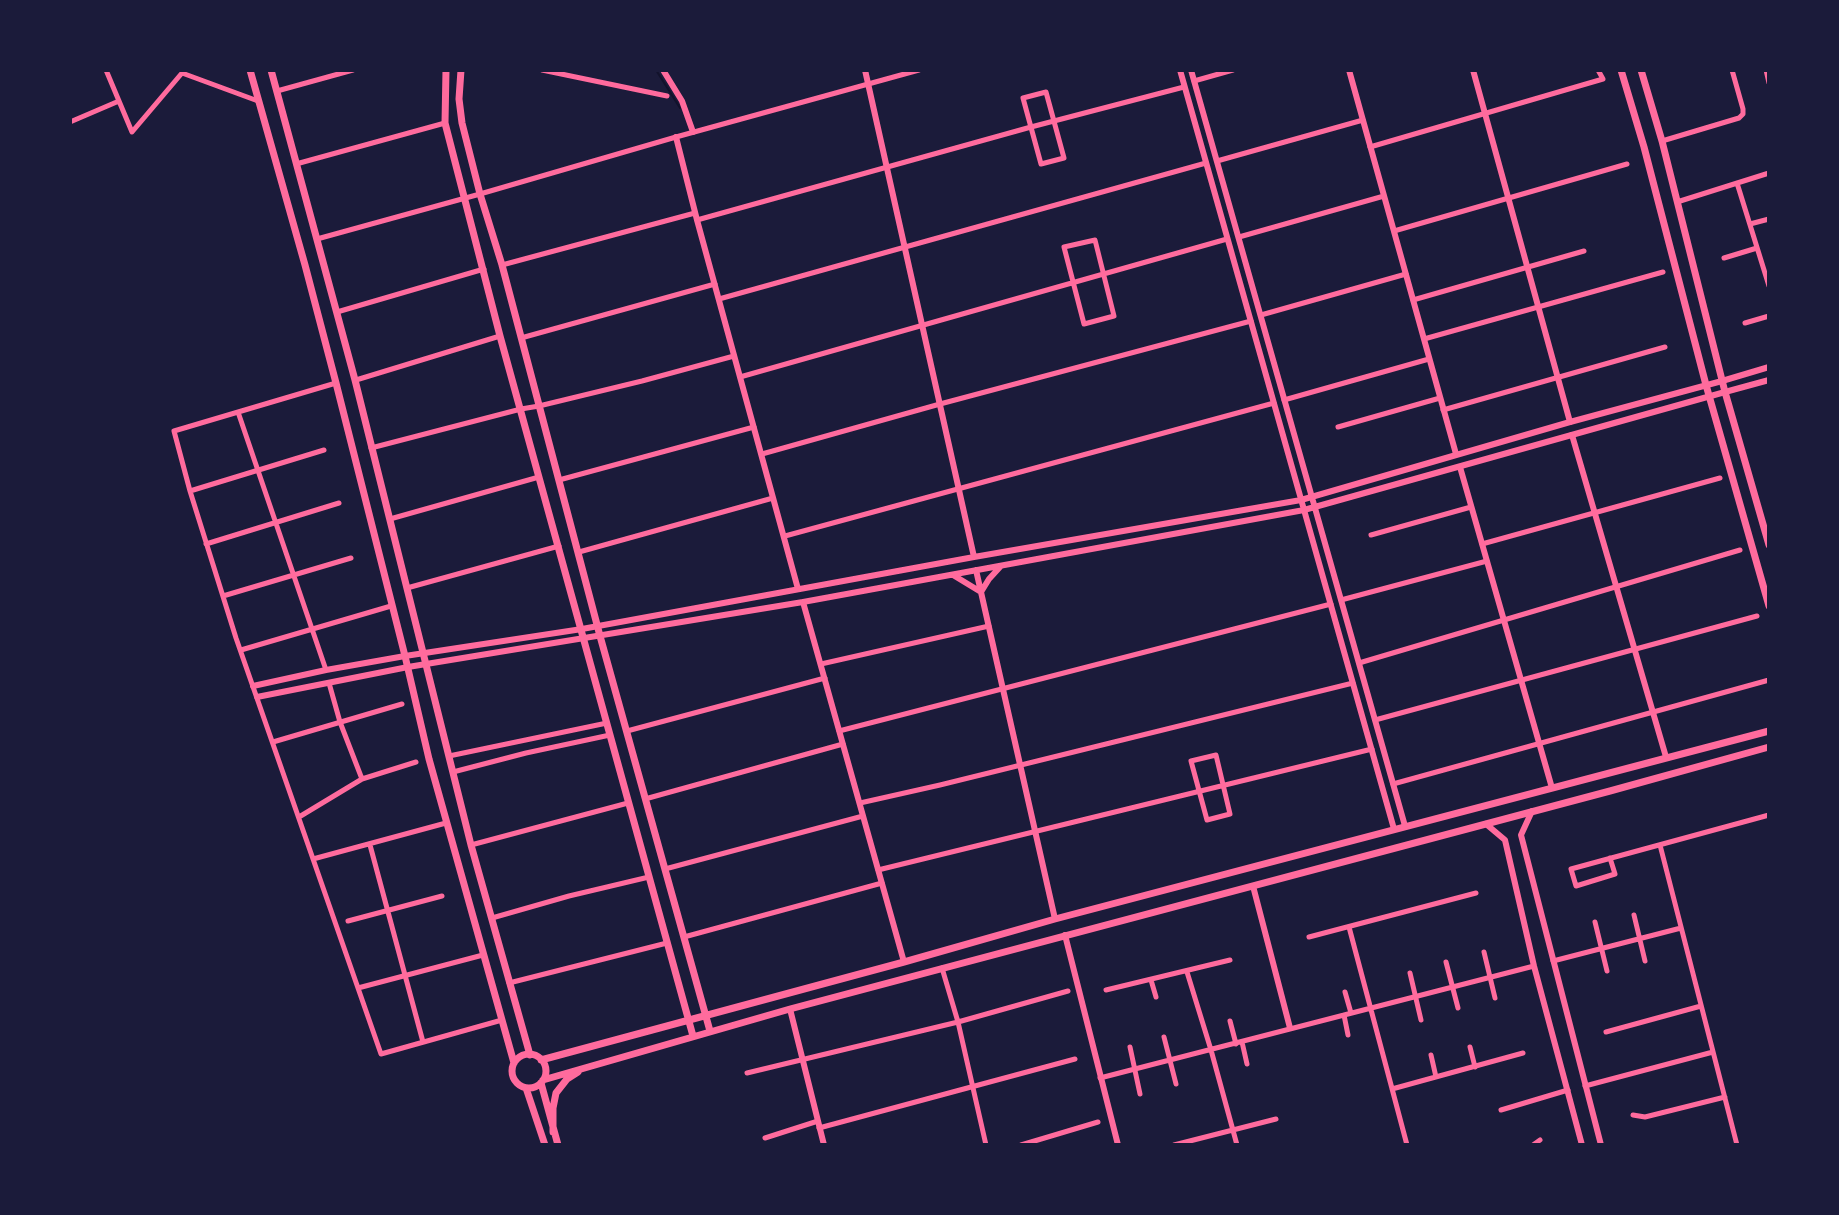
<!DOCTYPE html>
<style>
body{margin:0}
#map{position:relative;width:1839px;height:1215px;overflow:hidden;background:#1b1b3a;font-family:"Titillium Web",sans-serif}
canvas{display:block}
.frame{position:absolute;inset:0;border:72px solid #1b1b3a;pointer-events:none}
</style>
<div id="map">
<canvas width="1839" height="1215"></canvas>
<div class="frame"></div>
</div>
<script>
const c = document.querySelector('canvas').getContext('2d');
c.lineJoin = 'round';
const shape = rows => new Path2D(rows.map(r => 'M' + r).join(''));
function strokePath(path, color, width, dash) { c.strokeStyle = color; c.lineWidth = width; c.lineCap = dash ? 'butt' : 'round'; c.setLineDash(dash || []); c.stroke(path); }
strokePath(shape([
 [656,70,680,108]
]), '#12122b', 2);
strokePath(shape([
 [106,70,132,132,182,73],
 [542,70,667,96],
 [1766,70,1769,83],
 [182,73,258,101],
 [1194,81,1233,70],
 [277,91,353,70],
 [1046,92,1064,158,1041,164,1023,98,1046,92],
 [70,122,119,101],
 [1662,141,1739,118,1743,114,1743,109,1732,70],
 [1370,147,1603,79,1598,70],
 [1217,161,1363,120],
 [296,164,445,123],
 [1737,183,1769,286],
 [1677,202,1769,173],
 [697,220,1031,127,1184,87],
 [1750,224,1769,219],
 [1394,231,1627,164],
 [1239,237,1384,196],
 [317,239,480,194,676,137,919,70],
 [1095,240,1114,316,1084,324,1064,247,1095,240],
 [1724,258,1757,248],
 [502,265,695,213],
 [719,299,1206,163],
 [1413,300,1584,251],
 [337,312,484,269],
 [1261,315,1406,274],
 [1745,323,1769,316],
 [521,338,715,284],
 [1424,339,1663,272],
 [740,377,1227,239],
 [356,380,500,336],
 [336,383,174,431,190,491,236,638,381,1054,502,1020],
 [1284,400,1429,359],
 [1443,410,1665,347],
 [238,412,326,670],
 [1338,427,1440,398],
 [371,448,521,409,539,406,642,381,734,356],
 [762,454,940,404,1251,321],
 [559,480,754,427],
 [190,491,324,450],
 [390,519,539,477],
 [1371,535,1471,507],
 [785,536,1274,403],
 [206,544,339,503],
 [1482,544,1720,478],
 [579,552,773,498],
 [407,588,559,546],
 [223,596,351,558],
 [1341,600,1487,561],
 [241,650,391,606],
 [1359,663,1740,550],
 [821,664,989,626],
 [329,683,340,722,362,779],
 [1375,720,1757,616],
 [627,731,825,678],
 [839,731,1331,604],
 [273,742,402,704],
 [1216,755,1230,814,1207,820,1191,761,1216,755],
 [449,756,607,723],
 [453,772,526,753,610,735],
 [1393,784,1769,680],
 [645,799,843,744],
 [860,803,940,785,1353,683],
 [299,817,362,779,416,762],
 [370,845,423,1042],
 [471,845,628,803],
 [1660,845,1737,1145],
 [1610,858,1615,874,1576,886,1571,869,1769,815],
 [313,859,446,823],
 [665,869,863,816],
 [878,870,1372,749],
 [1634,915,1645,961],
 [492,918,569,896,649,877],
 [348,921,442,896],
 [1595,922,1607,971],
 [1349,927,1407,1145],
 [684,937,882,883],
 [1309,937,1476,893],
 [1484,952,1495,998],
 [1553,961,1681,928],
 [1446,962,1458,1008],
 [942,968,958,1022,986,1145],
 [1187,972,1211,1050,1237,1145],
 [1410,973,1421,1020],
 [1151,980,1156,997],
 [509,983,667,943],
 [358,988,483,955],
 [1106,990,1230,960],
 [1345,992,1351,1013],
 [1344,1015,1348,1035],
 [1230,1021,1236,1044],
 [1606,1032,1701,1006],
 [1164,1037,1176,1084],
 [1242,1042,1247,1064],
 [1130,1047,1140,1094],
 [1470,1047,1475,1067],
 [1431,1055,1436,1077],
 [747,1073,958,1022,1068,991],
 [1100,1078,1534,966],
 [1585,1086,1713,1052],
 [1392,1089,1523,1053],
 [1501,1110,1568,1090],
 [1633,1115,1645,1117,1725,1097],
 [819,1128,1075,1059],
 [765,1138,818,1121],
 [1021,1145,1098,1122],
 [1174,1145,1276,1119],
 [1533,1145,1540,1140]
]), '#ff6b9d', 5);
strokePath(shape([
 [663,70,682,101,693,132],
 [1349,70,1456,454],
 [1473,70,1570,422],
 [1722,381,1769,367],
 [1725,392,1769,380],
 [1572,435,1666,757],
 [1460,467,1552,788],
 [253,686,326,670,405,656],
 [257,697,408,667],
 [1253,886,1290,1028],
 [1065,935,1118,1145]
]), '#ff6b9d', 6);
strokePath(shape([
 [865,70,974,557],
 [1180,70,1394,829],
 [1191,70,1405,826],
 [676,137,697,220,798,589],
 [976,570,1055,919],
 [953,575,981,592,989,579,1000,567],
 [803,602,904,962],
 [405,656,582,629,974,557,1301,500,1570,422,1722,381],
 [408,667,803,602,1304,510,1725,392],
 [1532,811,1521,835,1601,1145],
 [1486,824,1505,840,1534,966,1582,1145],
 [790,1009,824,1145]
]), '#ff6b9d', 6);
strokePath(shape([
 [250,70,305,265,336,383,405,656,429,759,514,1063],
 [271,70,355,380,471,845,530,1055],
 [446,70,445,123,500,336,693,1036],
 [461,70,459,99,462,123,480,194,502,265,600,636,710,1031],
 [1621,70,1644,147,1706,385,1769,606],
 [1641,70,1662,141,1725,392,1769,545],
 '512 1071a17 17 0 1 1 34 0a17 17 0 1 1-34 0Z',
 [541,1060,904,962,1055,919,1769,731],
 [543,1080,790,1009,1610,791,1769,747],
 [541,1083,558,1145],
 [526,1088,545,1145],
 [553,1132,553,1108,556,1093,567,1079,578,1072]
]), '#ff6b9d', 7);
</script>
